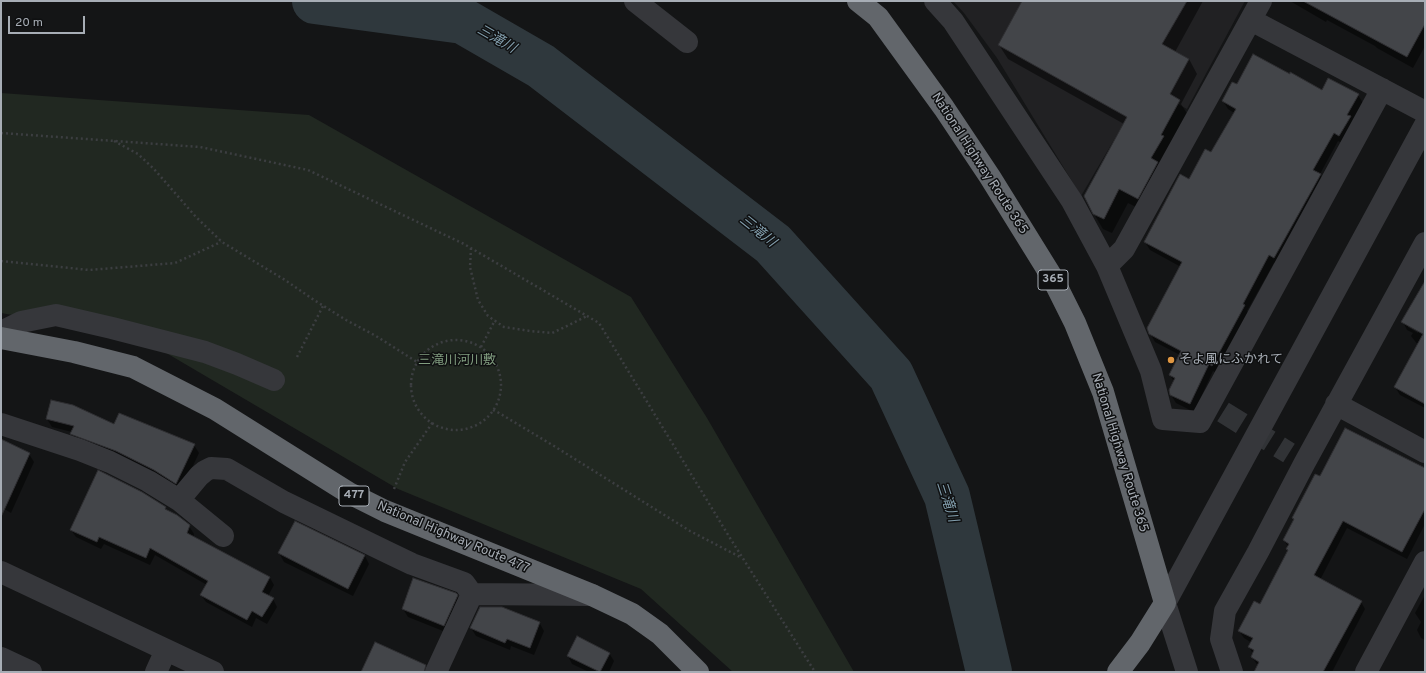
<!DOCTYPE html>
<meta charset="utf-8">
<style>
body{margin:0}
#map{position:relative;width:1426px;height:673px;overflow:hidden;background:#141516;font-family:Overpass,sans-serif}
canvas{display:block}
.frame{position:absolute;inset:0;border:2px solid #a7adb5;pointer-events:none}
.scale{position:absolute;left:8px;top:16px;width:77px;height:18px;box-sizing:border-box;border:2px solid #a7adb5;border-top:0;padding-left:5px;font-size:12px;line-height:14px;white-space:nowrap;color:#a7adb5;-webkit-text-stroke:3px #0f1011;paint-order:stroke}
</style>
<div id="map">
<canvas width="1426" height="673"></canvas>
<div class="frame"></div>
<div class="scale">20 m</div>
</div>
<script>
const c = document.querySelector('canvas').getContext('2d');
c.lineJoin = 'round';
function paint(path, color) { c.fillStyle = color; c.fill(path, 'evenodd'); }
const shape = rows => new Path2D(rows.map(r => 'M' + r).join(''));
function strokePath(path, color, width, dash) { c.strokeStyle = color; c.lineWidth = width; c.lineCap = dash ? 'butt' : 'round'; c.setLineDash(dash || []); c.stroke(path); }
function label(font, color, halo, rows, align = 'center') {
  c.font = font + ' Overpass,"Noto Sans JP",sans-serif'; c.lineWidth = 3; c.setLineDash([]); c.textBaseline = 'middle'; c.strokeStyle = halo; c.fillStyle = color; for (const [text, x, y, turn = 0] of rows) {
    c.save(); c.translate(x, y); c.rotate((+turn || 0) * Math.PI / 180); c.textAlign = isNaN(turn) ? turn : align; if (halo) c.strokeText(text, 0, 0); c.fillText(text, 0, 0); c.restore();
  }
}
paint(shape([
 [953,1,1245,1,1187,109,1145,87,1081,196,997,58,964,13]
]), '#212123');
paint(shape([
 [1,93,309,115,631,297,707,418,854,672,733,672,641,589,398,489,139,337,1,313]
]), '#212821');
paint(shape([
 [1024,1,1203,1,1175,52,1189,59,1197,74,1181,104,1188,115,1146,212,1128,203,1112,233,1103,229,1094,214,1124,124,1008,59,999,45],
 [1290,1,1425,1,1425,46,1413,68,1377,48,1375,46,1327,20,1326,22],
 [1237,86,1322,91,1358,95,1363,103,1344,144,1338,141,1320,174,1325,183,1279,266,1274,263,1247,311,1249,314,1217,373,1213,371,1194,412,1176,403,1171,395,1174,382,1170,375,1180,355,1155,342,1150,333,1181,267,1150,250,1145,242,1211,153,1234,113,1228,109,1223,101],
 [1425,283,1425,408,1400,395,1395,387,1418,345,1411,336,1413,333,1407,330,1403,322],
 [1408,325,1419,331,1418,333,1408,327],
 [52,401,114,425,194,445,199,453,181,491,76,442,72,434,72,432,52,427,47,419],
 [1,441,29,454,34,462,11,513,1,507],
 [1425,470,1425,524,1407,559,1347,528,1320,580,1361,602,1365,609,1332,672,1255,672,1258,666,1252,657,1253,654,1249,647,1252,643,1244,638,1239,631,1261,606,1288,552,1287,549,1288,547,1284,540,1294,520,1293,518,1320,478],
 [165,507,167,511,189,526,194,534,193,537,270,578,274,585,268,596,273,599,277,607,267,624,256,618,252,627,206,602,201,595,207,585,155,555,150,565,104,544,101,549,76,537,71,530],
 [295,522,365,556,369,564,353,596,284,562,279,553],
 [456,594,462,604,448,633,408,617,403,609],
 [1425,595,1425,640,1421,638,1417,630,1421,622,1415,613],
 [539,622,544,631,534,655,511,646,510,650,476,636,471,628],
 [609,653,614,661,609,672,589,672,572,664,568,656]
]), '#0007');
strokePath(shape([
 [315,1,463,21,541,66,773,244,891,375,947,496,989,672]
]), '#2f383d', 46);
const building = shape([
 [1022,1,1187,1,1162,44,1189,59,1170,94,1180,100,1161,135,1164,136,1151,158,1158,162,1138,199,1119,189,1104,219,1093,214,1084,196,1127,117,998,45,1022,1],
 [1303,1,1425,1,1425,24,1407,57,1303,1],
 [1253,54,1290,74,1290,72,1322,90,1328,78,1359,94,1347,115,1351,116,1339,136,1334,133,1313,170,1321,174,1274,258,1269,255,1243,304,1245,305,1212,366,1209,364,1190,404,1170,395,1169,390,1175,378,1169,375,1181,351,1149,334,1147,328,1182,262,1144,242,1180,174,1189,179,1205,149,1211,152,1236,109,1222,101,1232,82,1237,84,1253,54],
 [1425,281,1425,404,1394,387,1423,334,1401,322,1425,281],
 [51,400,73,405,114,424,119,413,195,444,176,484,154,470,116,451,70,434,74,426,46,419,51,400],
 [1345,428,1425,468,1425,509,1402,552,1343,521,1314,575,1362,601,1323,672,1254,672,1259,662,1251,657,1254,650,1248,647,1253,638,1238,631,1254,601,1260,604,1288,550,1286,549,1289,544,1283,540,1294,519,1292,518,1315,474,1320,476,1345,428],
 [1,439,30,453,1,517,1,439],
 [98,470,142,492,166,507,165,509,177,515,190,525,187,533,270,577,262,592,274,598,262,617,252,611,247,620,200,595,208,581,150,548,146,558,99,537,97,542,70,530,98,470],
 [295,521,365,555,348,589,278,553,295,521],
 [413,578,456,593,458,595,444,626,402,609,413,578],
 [480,607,502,607,540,622,530,648,507,639,505,643,470,628,480,607],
 [577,636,610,653,600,672,567,656,577,636],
 [375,642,426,665,424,672,361,672,375,642]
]);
paint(building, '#434549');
strokePath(building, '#2f2f32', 1);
strokePath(shape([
 [1223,412,1289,453]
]), '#313336', 22, [22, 11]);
strokePath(shape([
 [1,133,200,147,308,170,464,244,599,323,730,538,815,672],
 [114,141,138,154,154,169,196,217,222,242,285,280,314,300,346,320,376,336,417,362],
 [471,248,470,267,478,300,488,316,504,327,530,331,552,333,567,326,587,316],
 [1,261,89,270,175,263,221,242],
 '411 385a45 45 0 1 1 90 0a45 45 0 1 1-90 0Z',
 [481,347,495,320],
 [297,357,323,306],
 [493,410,499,413,554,446,690,531,742,558],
 [394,489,405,462,433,422]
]), '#3c3e41', 2.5, [2, 3]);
strokePath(shape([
 [635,1,687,42],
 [935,1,953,21,1072,201,1107,266,1151,371,1163,419,1200,422,1382,89],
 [1251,20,1425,112],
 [1107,266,1124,249,1261,1],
 [1,332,21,322,56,315,112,328,205,352,237,364,274,380],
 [1336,404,1425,452],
 [1,424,80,450,110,462,148,481,179,500,223,536],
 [179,500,199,476,205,471,211,468,227,469,284,502,389,553,412,564,464,583,472,594],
 [1,572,213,672],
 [1,658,31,672],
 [156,672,166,650],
 [436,672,472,594,592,595],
 [1187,672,1165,603,1425,125],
 [1232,672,1221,639,1225,611,1258,552,1304,464,1425,243],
 [1366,672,1425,562]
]), '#36373b', 22);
strokePath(shape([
 [858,1,878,17,944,108,990,177,1052,277,1075,323,1103,392,1165,603,1140,643,1118,672],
 [1,338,74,352,133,367,215,409,349,493,385,511,592,595,632,614,660,634,698,672]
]), '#62666b', 22);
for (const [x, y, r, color] of [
 [1171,360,4,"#e09742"]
]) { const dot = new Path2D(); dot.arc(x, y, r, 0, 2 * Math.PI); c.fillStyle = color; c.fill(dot); strokePath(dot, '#0f1011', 1.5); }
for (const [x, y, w] of [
 [1053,280,30],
 [354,496,30]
]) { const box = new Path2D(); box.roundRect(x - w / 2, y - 10, w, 20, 3); c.fillStyle = '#0f1011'; c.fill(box); strokePath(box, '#a7adb5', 1); }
label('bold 12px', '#a7adb5', null, [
 ["365",1053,280],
 ["477",354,496]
]);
label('13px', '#a7adb5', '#0f1011', [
 ["National Highway Route 365",979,164,57],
 ["National Highway Route 365",1119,453,73],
 ["National Highway Route 477",453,538,23]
]);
label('13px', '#a7adb5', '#0f1011', [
 ["そよ風にふかれて",1179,360]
], 'left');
label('13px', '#829e80', '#0f1011', [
 ["三滝川河川敷",457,361]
]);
label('italic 14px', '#829ead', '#0f1011', [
 ["三滝川",496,40,30],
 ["三滝川",757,232,39],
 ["三滝川",946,502,72]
]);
</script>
